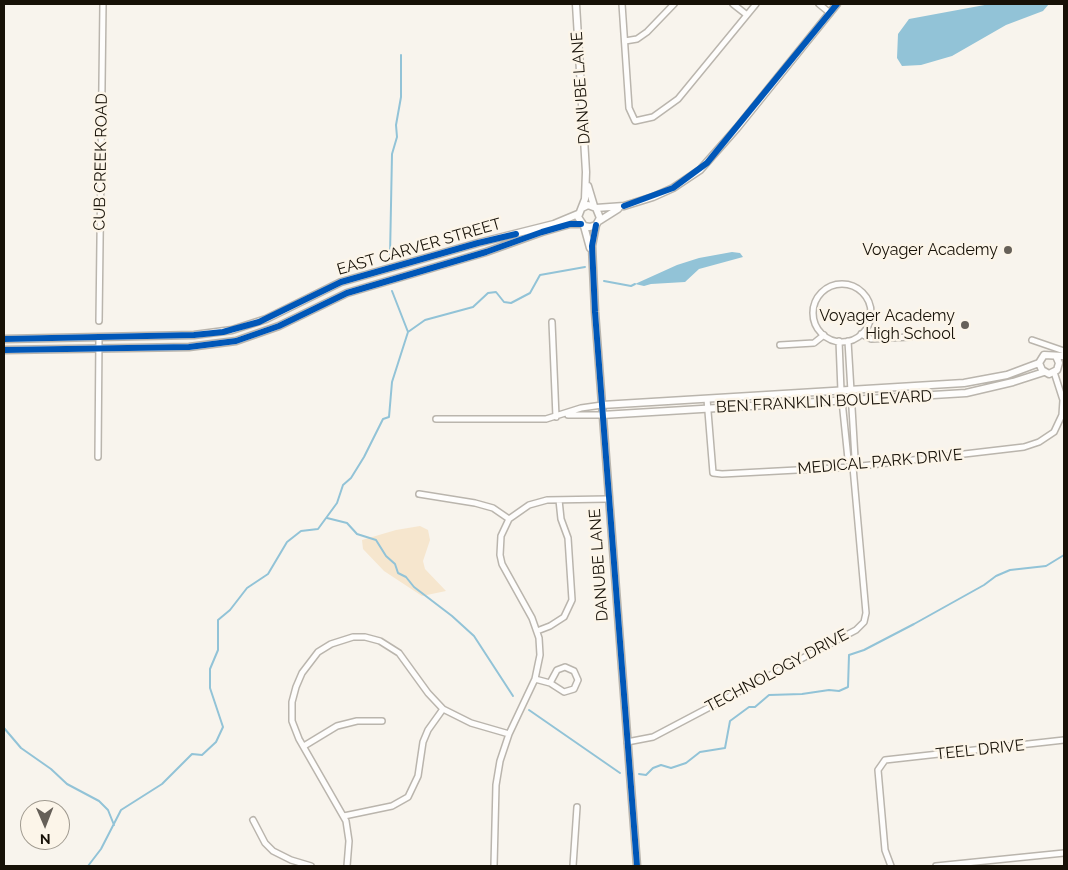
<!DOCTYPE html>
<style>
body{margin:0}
#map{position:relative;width:1068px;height:870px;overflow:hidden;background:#f8f4ed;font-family:Raleway,sans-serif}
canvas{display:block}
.frame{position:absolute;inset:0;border:5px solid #171107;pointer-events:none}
.north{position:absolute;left:20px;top:800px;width:50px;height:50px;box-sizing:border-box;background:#fcf5e9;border:1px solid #a09a8f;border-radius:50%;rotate:179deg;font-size:14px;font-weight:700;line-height:20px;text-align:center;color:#171107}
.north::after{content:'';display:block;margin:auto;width:18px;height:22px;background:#666058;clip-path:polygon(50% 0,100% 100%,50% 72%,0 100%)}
</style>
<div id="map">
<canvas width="1068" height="870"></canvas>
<div class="frame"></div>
<div class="north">N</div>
</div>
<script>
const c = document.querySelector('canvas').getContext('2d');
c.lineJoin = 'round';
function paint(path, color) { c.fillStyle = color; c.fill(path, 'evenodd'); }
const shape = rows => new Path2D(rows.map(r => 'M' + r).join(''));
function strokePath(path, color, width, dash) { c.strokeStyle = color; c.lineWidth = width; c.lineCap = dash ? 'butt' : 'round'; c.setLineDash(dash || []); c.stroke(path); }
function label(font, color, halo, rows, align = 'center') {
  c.font = font + ' Raleway,sans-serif'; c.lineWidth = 5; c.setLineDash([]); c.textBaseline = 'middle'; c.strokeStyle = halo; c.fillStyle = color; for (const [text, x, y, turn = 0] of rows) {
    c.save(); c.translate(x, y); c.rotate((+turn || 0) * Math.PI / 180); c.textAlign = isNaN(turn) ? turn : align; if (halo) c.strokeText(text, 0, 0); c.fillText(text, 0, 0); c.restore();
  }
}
paint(shape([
 [420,526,428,530,430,540,423,561,425,569,446,591,422,596,384,571,363,549,362,540,396,530]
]), '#f6e6ce');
paint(shape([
 [990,4,1049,4,1043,11,1006,25,952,56,921,65,902,66,897,58,898,34,909,19],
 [732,252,740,253,743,257,699,269,685,282,651,284,644,286,635,284,677,265,699,258]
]), '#92c3d7');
strokePath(shape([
 [390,256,392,154,397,137,396,125,401,97,401,55],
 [604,281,631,286,635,284],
 [408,332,425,320,473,307,488,293,496,292,504,302,511,303,530,293,540,275,585,267],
 [327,518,347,523,357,534,376,540,386,556,395,564,398,573,406,577,414,587,452,616,474,636,513,696],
 [529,710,620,773],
 [4,728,21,748,51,769,67,784,99,801,108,810,114,825],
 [639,774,646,775,653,768,661,765,671,768,686,763,700,752,725,748,730,721,749,707,755,707,769,695,802,694,829,690,839,691,848,687,849,655,864,650,914,624,984,585,996,576,1010,570,1046,566,1064,555],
 [88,866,101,849,121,810,162,784,192,754,202,755,216,742,223,727,210,688,210,669,218,650,218,620,230,610,247,588,268,574,287,542,301,531,318,529,337,503,343,485,351,478,364,457,383,419,389,417,392,382,408,332,392,291]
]), '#92c3d7', 2);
const minor = shape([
 [622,4,629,108,635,121,653,117,678,99,756,4],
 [733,4,747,15],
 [819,4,830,13],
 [625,41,637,39,647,32,674,4],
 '813 313a29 29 0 1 1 58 0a29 29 0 1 1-58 0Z',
 [99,321,103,4],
 [552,322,556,417],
 [861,334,871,339,910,337],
 [1032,340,1064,351],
 [839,341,841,391,848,459,853,467],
 [780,345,814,343,824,335],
 [707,399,713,473,722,474,853,467,1024,447,1039,442,1054,432,1062,415,1063,400,1054,372],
 [568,415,602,415],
 [436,419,546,419,581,408,602,405],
 [98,457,99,337],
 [419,494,475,503,493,508,509,519],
 [537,631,550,626,564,617,572,600,568,538,561,519,559,500],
 [535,679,550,683,564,692,574,689,578,680,574,671,565,667,557,670,550,683],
 [627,742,653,737,856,630,864,622,866,613,853,467,855,458,848,341],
 [304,746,337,726,357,721,382,721],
 [344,816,392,806,408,797,418,776,423,742,428,730,443,709],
 [253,820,265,843,273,851,291,860,311,866],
 [347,866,349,841,346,821,299,739,292,721,292,702,296,687,302,673,318,652,331,644,353,637,365,637,380,641,399,653,428,693,443,709,471,723,509,734],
 [494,866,496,785,500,761,509,734,535,679,540,655,539,638,532,618,502,564,500,555,501,536,509,519,529,505,547,500,608,499],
 [573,866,577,807],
 [891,866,885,850,878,770,885,760,1064,740],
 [936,866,1064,853]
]);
const tertiary = shape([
 [576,4,586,172,585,199,578,217,584,226,590,227,596,225,600,218,596,208,588,205,582,208],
 [588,186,594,206],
 [596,208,624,206,653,197,673,188,700,170,737,128,837,4],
 [599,221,618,209],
 [596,225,592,246,595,312,637,866],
 [584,226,590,248],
 [4,339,194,335,232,330,266,319,341,282,478,243,554,224,578,214],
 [4,350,189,347,236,341,279,326,347,293,486,252,542,232,570,224,581,224],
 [1056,356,1059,363,1057,370,1049,374,1042,370,1039,363,1044,355,1064,356],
 [602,405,964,383,1007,375,1039,363],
 [602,415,966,393,1013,382,1044,372]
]);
strokePath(minor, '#bab5ad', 8);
strokePath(tertiary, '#bab5ad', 9);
strokePath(minor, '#fefdfc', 5);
strokePath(tertiary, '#fefdfc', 6);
strokePath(shape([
 [624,206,673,188,707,163,837,4],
 [596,225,592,246,595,312,637,866],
 [4,339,194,335,223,332,259,322,341,282,478,243,516,234],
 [4,350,189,347,236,341,279,326,347,293,486,252,542,232,570,224,581,224]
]), '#0057b8', 6);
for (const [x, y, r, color] of [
 [1008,250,5,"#666058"],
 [965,325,5,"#666058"]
]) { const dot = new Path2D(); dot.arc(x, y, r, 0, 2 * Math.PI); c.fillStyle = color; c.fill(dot); strokePath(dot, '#fcf5e9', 2); }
label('16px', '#171107', '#fcf5e9', [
 ["DANUBE LANE",581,88,-94],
 ["CUB CREEK ROAD",101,162,-89],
 ["EAST CARVER STREET",419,247,-16],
 ["BEN FRANKLIN BOULEVARD",824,402,-3],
 ["MEDICAL PARK DRIVE",880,462,-5],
 ["DANUBE LANE",599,565,-94],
 ["TECHNOLOGY DRIVE",777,671,-28],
 ["TEEL DRIVE",980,750,-6]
]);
label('16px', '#171107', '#fcf5e9', [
 ["Voyager Academy",998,250],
 ["Voyager Academy",955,316],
 ["High School",955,334]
], 'right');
</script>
